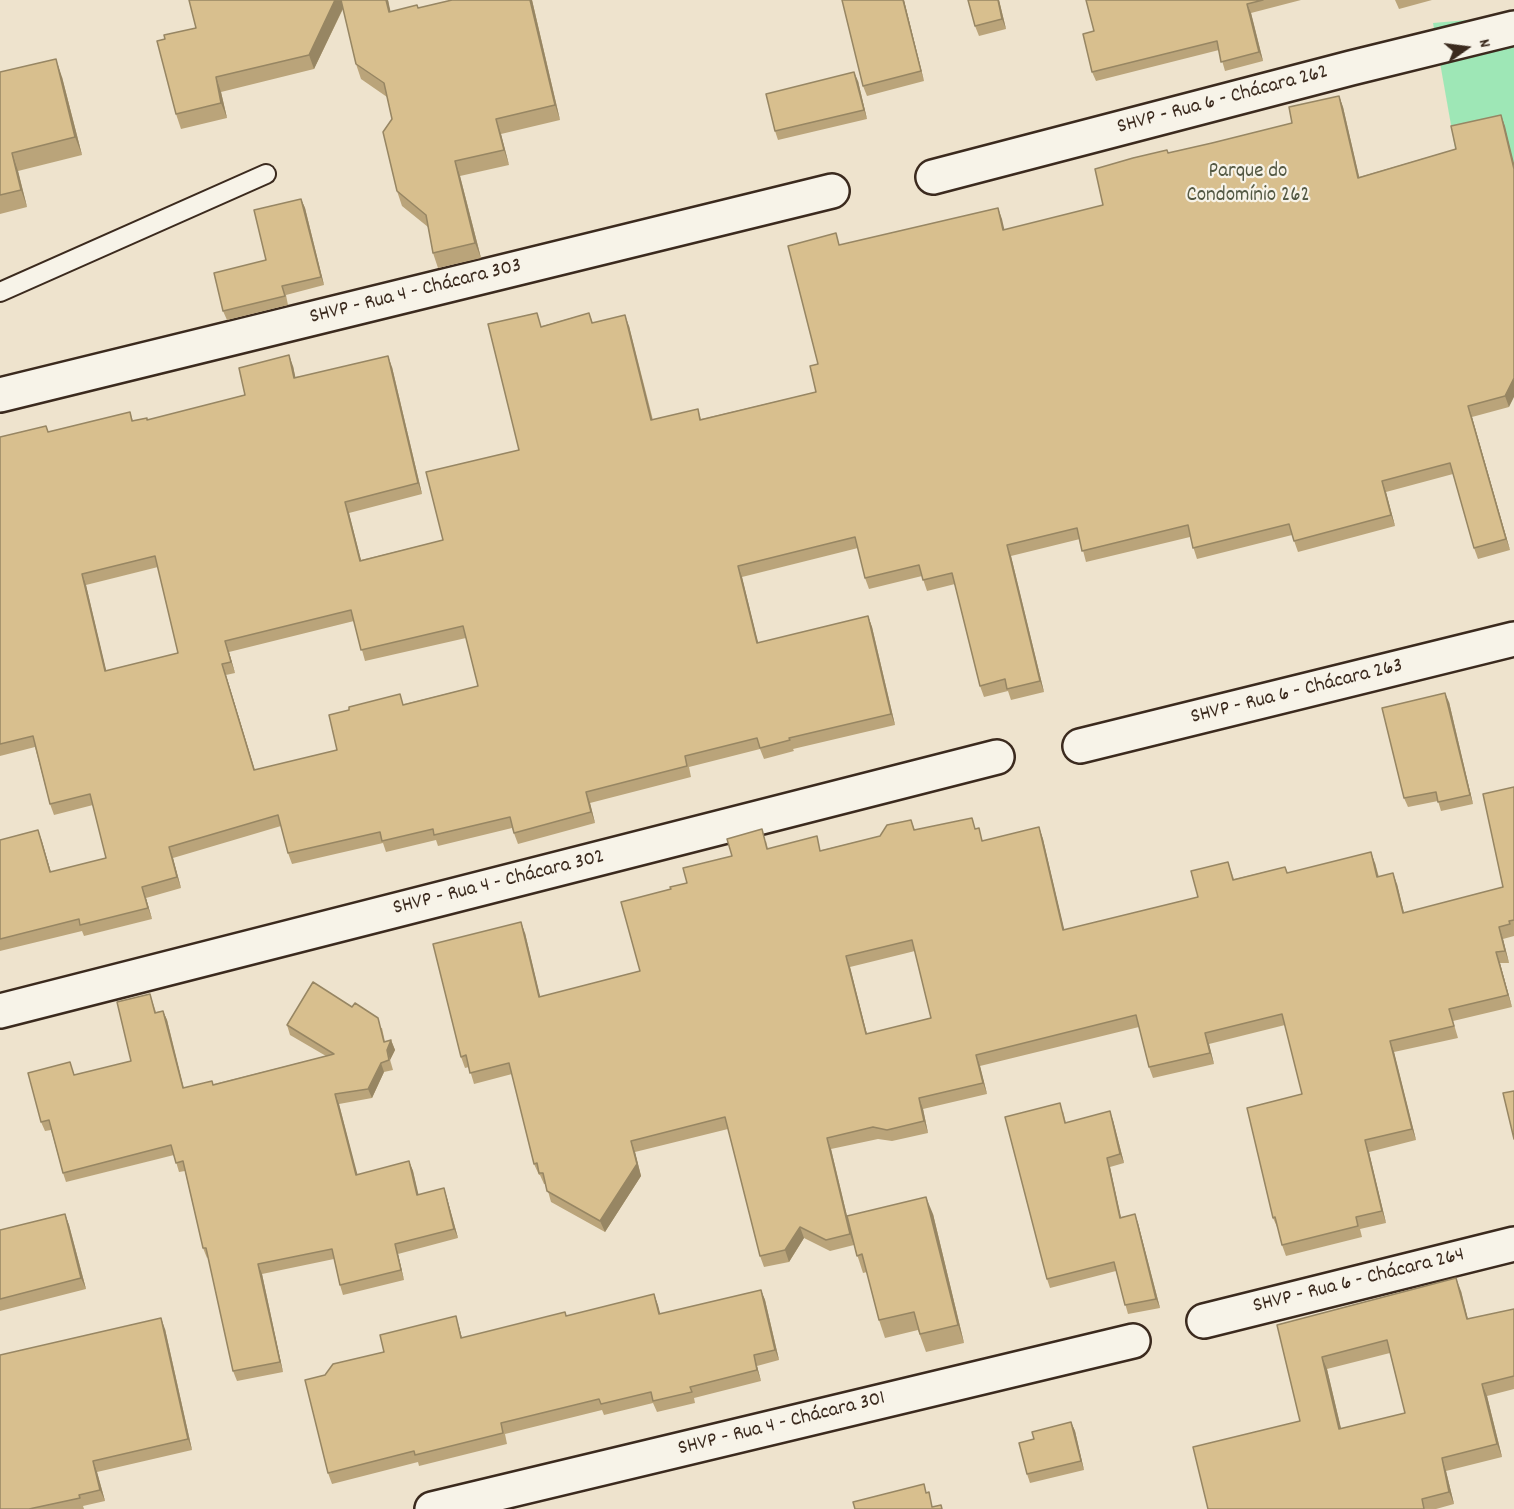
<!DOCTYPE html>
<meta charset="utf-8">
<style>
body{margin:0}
#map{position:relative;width:1514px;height:1509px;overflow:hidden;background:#eee3cd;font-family:Dekko,sans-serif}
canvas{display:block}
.north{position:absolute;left:1436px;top:18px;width:60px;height:60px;-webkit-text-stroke:4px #f7f3e8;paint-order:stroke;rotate:76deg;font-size:16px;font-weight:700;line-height:24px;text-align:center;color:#3b2a1e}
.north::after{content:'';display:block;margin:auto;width:21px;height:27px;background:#3b2a1e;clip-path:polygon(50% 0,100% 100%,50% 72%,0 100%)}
</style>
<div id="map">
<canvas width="1514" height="1509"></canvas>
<div class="north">N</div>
</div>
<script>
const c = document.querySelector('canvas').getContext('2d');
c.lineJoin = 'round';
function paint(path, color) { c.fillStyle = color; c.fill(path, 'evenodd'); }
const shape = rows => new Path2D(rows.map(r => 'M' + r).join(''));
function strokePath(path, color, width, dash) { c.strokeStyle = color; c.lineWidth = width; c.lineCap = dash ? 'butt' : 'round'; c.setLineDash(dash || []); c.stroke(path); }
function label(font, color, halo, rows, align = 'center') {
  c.font = font + ' Dekko,sans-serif'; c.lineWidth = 4.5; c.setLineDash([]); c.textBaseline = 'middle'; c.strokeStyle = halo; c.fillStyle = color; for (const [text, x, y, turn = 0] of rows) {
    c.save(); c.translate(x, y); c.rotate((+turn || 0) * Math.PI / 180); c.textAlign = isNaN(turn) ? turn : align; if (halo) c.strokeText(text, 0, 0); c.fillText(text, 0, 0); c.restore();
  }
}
paint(shape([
 [1514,16,1514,288,1481,295,1433,23]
]), '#9ee7b6');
const lane = shape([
 [0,292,266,174]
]);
const street = shape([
 [933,177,1351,68,1514,28],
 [0,395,832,191],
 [1080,746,1514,639],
 [0,1011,997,757],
 [1204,1321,1514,1244],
 [432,1509,1133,1341]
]);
strokePath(lane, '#3b2a1e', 22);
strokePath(street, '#3b2a1e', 38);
strokePath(lane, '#f7f3e8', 18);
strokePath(street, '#f7f3e8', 33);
paint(shape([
 [189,0,388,0,390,12,418,8,452,0,532,0,560,120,501,134,509,165,460,176,481,258,438,268,433,253,428,227,402,206,397,191,392,119,387,97,361,79,356,64,343,9,314,69,221,92,227,118,181,129,176,114,165,39,196,28],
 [842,0,904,0,924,81,867,96,863,86],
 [999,0,1006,29,979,36,975,26],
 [1086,0,1301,0,1251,13,1263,61,1225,71,1219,50,1096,81,1092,72,1094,31],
 [1395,0,1432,0,1399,9],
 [0,72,62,77,82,155,18,171,27,207,0,214],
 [858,81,867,119,778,140,775,131],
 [1339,96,1343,107,1359,177,1456,149,1505,126,1509,407,1472,417,1510,550,1478,559,1474,548,1453,474,1386,492,1395,526,1298,552,1292,535,1197,559,1190,537,1086,562,1080,539,1011,556,1044,692,1011,700,1008,691,984,697,980,686,955,584,927,591,922,576,869,589,865,578,858,548,742,577,758,643,868,616,872,627,895,725,793,749,794,751,764,759,760,749,689,767,691,777,590,803,595,823,518,844,512,828,438,846,436,840,386,852,383,843,292,864,288,853,281,826,173,858,181,888,146,898,152,919,84,936,82,931,0,951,0,840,38,830,51,872,106,858,93,805,54,815,50,804,35,747,0,756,0,437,46,426,48,432,130,412,133,421,148,420,245,395,293,366,295,377,392,367,422,494,349,513,361,560,443,540,519,450,542,326,589,313,593,323,629,326,653,420,698,409,701,419,816,392,818,364,840,245,998,208,1004,230,1103,205,1168,153,1212,143,1292,123],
 [158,567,178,653,106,671,86,585],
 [354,621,365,661,466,638,478,686,404,704,337,750,255,770,226,675,235,673,229,652],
 [301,199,305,208,324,285,286,295,288,305,227,320,223,311,266,260],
 [1449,702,1473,804,1441,811,1438,801,1408,807,1404,798],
 [1514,787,1514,936,1503,939,1509,963,1500,963,1512,1007,1453,1021,1458,1038,1394,1052,1416,1140,1369,1152,1386,1223,1360,1229,1362,1237,1286,1256,1282,1245,1278,1229,1273,1218,1302,1094,1285,1025,1209,1044,1214,1064,1153,1078,1149,1067,1139,1027,980,1066,987,1094,923,1109,928,1133,892,1141,878,1139,831,1149,847,1216,933,1214,964,1343,926,1352,918,1330,885,1338,879,1320,867,1272,863,1273,854,1245,830,1251,804,1238,789,1262,764,1267,760,1256,728,1129,635,1152,641,1176,605,1232,551,1202,546,1184,544,1184,540,1175,539,1175,534,1164,512,1074,474,1084,469,1067,465,1068,461,1057,525,933,540,997,640,971,671,889,687,883,732,856,766,841,768,849,822,850,880,836,911,820,915,830,976,829,983,841,1039,827,1043,839,1064,930,1198,897,1228,862,1234,879,1285,867,1288,873,1375,863,1379,877,1397,884,1404,913,1503,887],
 [915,951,931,1018,867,1034,850,967],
 [150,994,156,1012,163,1011,167,1020,184,1088,214,1084,326,1056,290,1035,287,1025,382,1028,385,1042,391,1040,395,1050,390,1060,393,1070,384,1072,372,1098,339,1104,357,1175,409,1161,413,1171,418,1195,444,1188,447,1198,458,1238,398,1254,404,1280,343,1295,340,1285,334,1259,262,1274,283,1372,237,1381,233,1371,208,1257,207,1258,203,1248,185,1171,179,1172,174,1155,66,1182,63,1173,51,1130,45,1131,41,1122,75,1075,131,1061],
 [1063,1111,1066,1123,1113,1120,1124,1163,1110,1167,1121,1217,1135,1215,1138,1223,1160,1308,1128,1314,1116,1271,1050,1288,1047,1279],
 [65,1214,69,1225,86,1289,0,1311,0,1230],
 [761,1290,765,1300,779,1360,757,1366,761,1381,694,1398,695,1403,657,1412,653,1403,604,1415,602,1410,505,1434,507,1444,419,1466,418,1462,332,1484,328,1473,325,1375,384,1352,459,1327,462,1338,566,1316,654,1294,660,1314],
 [1461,1291,1468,1319,1514,1309,1514,1389,1487,1396,1502,1457,1446,1471,1454,1504,1436,1509,1208,1509,1300,1421,1277,1325],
 [1390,1353,1405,1413,1341,1429,1327,1369],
 [165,1329,192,1450,97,1472,105,1501,83,1506,84,1509,0,1509],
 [1071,1422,1075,1431,1084,1470,1030,1483,1027,1474,1034,1439]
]), '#baa47a');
paint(shape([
 [335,0,342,0,344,6,314,69,309,55],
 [386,0,388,0,394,27,389,12],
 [530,0,532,0,560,120,555,105],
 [903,0,904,0,924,81,921,71],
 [998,0,999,0,1006,29,1002,19],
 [1247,4,1251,13,1263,61,1259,52],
 [56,59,62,77,82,155,75,137],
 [854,72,858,81,867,119,864,110],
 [216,77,221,92,227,118,221,103],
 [1339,96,1343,107,1362,189,1358,178],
 [1501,115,1505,126,1514,163,1514,169],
 [496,119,501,134,509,165,504,150],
 [12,153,18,171,27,207,21,190],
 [455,161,460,176,481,258,475,243],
 [301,199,305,208,324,285,321,277],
 [998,208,1002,219,1007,241,1003,230],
 [625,315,629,326,655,431,651,420],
 [289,355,293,366,298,389,294,378],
 [388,356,392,367,422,494,418,483],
 [1514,378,1514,397,1509,407,1505,396],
 [1468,406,1472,417,1510,550,1506,539],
 [1382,481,1386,492,1395,526,1391,515],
 [345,502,349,513,364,572,360,561],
 [1007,545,1011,556,1044,692,1040,681],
 [738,566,742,577,761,654,757,643],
 [82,574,86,585,109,682,105,671],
 [868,616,872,627,895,725,891,714],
 [225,641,229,652,235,673,231,662],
 [222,664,226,675,258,781,254,770],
 [1445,693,1449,702,1473,804,1470,795],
 [586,792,590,803,595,823,591,812],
 [1039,827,1043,839,1067,941,1063,930],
 [38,830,42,841,54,883,50,872],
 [169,847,173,858,181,888,177,877],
 [1371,852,1375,863,1381,888,1377,877],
 [1393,873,1397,884,1407,925,1403,913],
 [142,887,146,898,152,919,148,908],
 [521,922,525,933,543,1008,539,997],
 [1499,927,1503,939,1509,963,1505,951],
 [1496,952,1500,963,1512,1007,1508,995],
 [846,956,850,967,870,1046,866,1034],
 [163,1011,167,1020,186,1098,183,1088],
 [378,1018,387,1049,391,1040,395,1050,390,1060,393,1070],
 [1205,1033,1209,1044,1214,1064,1210,1053],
 [1390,1041,1394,1052,1416,1140,1412,1129],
 [976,1055,980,1066,987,1094,983,1083],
 [381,1063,384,1072,372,1098,368,1089],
 [335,1094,339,1104,360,1184,356,1175],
 [919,1098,923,1109,928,1133,924,1121],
 [1110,1111,1113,1120,1124,1163,1120,1154],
 [827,1138,831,1149,854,1245,850,1234],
 [1365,1140,1369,1152,1386,1223,1382,1211],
 [631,1141,635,1152,641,1176,605,1232,600,1221],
 [1107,1158,1110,1167,1123,1227,1120,1218],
 [409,1161,413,1171,421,1205,417,1195],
 [444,1188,447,1198,458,1238,454,1229],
 [926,1197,933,1214,964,1343,958,1325],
 [65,1214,69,1225,86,1289,81,1278],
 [1135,1214,1138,1223,1160,1308,1156,1299],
 [800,1227,804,1238,789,1262,785,1250],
 [395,1244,398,1254,404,1280,401,1270],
 [258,1264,262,1274,283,1372,280,1362],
 [1456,1278,1461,1291,1471,1332,1467,1319],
 [761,1290,765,1300,779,1360,775,1350],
 [654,1294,658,1305,663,1325,659,1314],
 [456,1316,465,1349,461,1338],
 [161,1318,165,1329,192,1450,188,1439],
 [754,1355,757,1366,761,1381,757,1370],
 [1322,1357,1327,1369,1344,1441,1339,1429],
 [1482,1384,1487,1396,1502,1457,1497,1444],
 [1071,1422,1075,1431,1084,1470,1081,1461],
 [1442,1458,1446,1471,1454,1504,1449,1492],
 [93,1461,97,1472,105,1501,100,1490]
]), '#978663');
const building = shape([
 [189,0,335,0,309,55,216,77,221,103,176,114,157,41,165,39,164,35,196,28,189,0],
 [341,0,386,0,389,12,417,5,418,8,452,0,530,0,555,105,496,119,504,150,455,161,475,243,433,253,426,215,397,191,383,132,392,119,384,83,356,64,341,0],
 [842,0,903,0,921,71,863,86,842,0],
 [968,0,998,0,1002,19,975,26,968,0],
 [1086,0,1263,0,1247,4,1259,52,1221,62,1217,41,1092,72,1083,34,1094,31,1086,0],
 [56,59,75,137,12,153,21,190,0,195,0,72,56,59],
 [854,72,864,110,775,131,766,94,854,72],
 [1339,96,1358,178,1456,149,1451,126,1501,115,1514,169,1514,378,1505,396,1468,406,1506,539,1474,548,1450,463,1382,481,1391,515,1294,541,1289,524,1193,548,1188,525,1082,551,1077,528,1007,545,1040,681,1007,689,1005,679,980,686,952,573,923,580,919,565,865,578,855,537,738,566,757,643,868,616,891,714,789,738,790,740,760,748,757,738,685,756,687,766,586,792,591,812,514,833,510,817,434,835,433,829,382,841,380,832,288,853,278,815,169,847,177,877,142,887,148,908,80,925,79,919,0,939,0,840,38,830,50,872,106,858,90,794,50,804,33,736,0,744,0,437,46,426,48,432,130,412,132,421,147,418,147,420,245,395,239,368,289,355,294,378,388,356,418,483,345,502,360,561,443,540,426,472,519,450,488,324,537,313,541,327,589,313,592,323,625,315,651,420,698,409,700,420,816,392,810,366,818,364,788,246,836,233,839,245,998,208,1003,230,1103,205,1095,169,1133,158,1167,150,1168,153,1212,143,1292,123,1289,107,1339,96],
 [155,556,178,653,105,671,82,574,155,556],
 [351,610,361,650,463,626,478,686,403,705,400,694,349,707,349,710,329,715,337,750,254,770,222,664,231,662,225,641,351,610],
 [301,199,321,277,282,286,285,296,223,311,214,273,266,260,254,210,301,199],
 [1445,693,1470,795,1438,802,1436,792,1404,798,1382,708,1445,693],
 [1514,787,1514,920,1509,921,1510,924,1499,927,1505,951,1496,952,1508,995,1449,1009,1454,1026,1390,1041,1412,1129,1365,1140,1382,1211,1356,1217,1358,1226,1282,1245,1275,1217,1273,1218,1247,1108,1302,1094,1282,1014,1205,1033,1210,1053,1149,1067,1136,1015,976,1055,983,1083,919,1098,924,1121,887,1130,873,1127,827,1138,850,1234,826,1240,800,1227,785,1250,760,1256,725,1117,631,1141,637,1164,600,1221,547,1191,543,1173,539,1173,537,1163,534,1164,509,1063,470,1073,466,1055,461,1057,433,944,521,922,539,997,640,971,621,902,671,889,670,887,687,883,683,868,732,856,727,839,762,829,767,849,817,836,820,851,880,836,887,825,911,820,914,830,972,818,975,829,979,828,982,841,1039,827,1063,930,1198,897,1191,871,1228,862,1233,880,1285,867,1287,873,1371,852,1377,877,1393,873,1403,913,1503,887,1483,794,1514,787],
 [912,940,931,1018,866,1034,846,956,912,940],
 [313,982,352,1007,355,1003,378,1018,384,1042,391,1040,387,1050,389,1060,381,1063,368,1089,335,1094,356,1175,409,1161,417,1195,444,1188,454,1229,395,1244,401,1270,340,1285,332,1249,258,1264,280,1362,233,1371,206,1248,203,1248,183,1161,176,1163,171,1145,63,1173,49,1120,41,1122,28,1073,70,1062,74,1075,131,1061,117,1002,150,994,155,1013,163,1011,183,1088,212,1081,213,1085,334,1054,287,1025,313,982],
 [1514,1091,1514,1139,1503,1093,1514,1091],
 [1060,1103,1065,1123,1110,1111,1120,1154,1107,1158,1120,1218,1135,1214,1156,1299,1125,1305,1114,1262,1047,1279,1005,1117,1060,1103],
 [926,1197,958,1325,920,1334,914,1312,879,1320,862,1254,857,1256,847,1216,926,1197],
 [65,1214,81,1278,0,1299,0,1230,65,1214],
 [1456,1278,1467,1319,1514,1309,1514,1376,1482,1384,1497,1444,1442,1458,1449,1492,1422,1499,1424,1509,1208,1509,1193,1447,1300,1421,1277,1325,1456,1278],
 [1387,1340,1405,1413,1339,1429,1322,1357,1387,1340],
 [761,1290,775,1350,754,1355,757,1370,690,1387,692,1392,653,1401,651,1392,601,1404,599,1399,501,1423,503,1433,415,1455,414,1451,328,1473,305,1380,325,1375,333,1364,384,1352,380,1335,456,1316,461,1338,565,1312,566,1316,654,1294,659,1314,761,1290],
 [161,1318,188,1439,93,1461,100,1490,79,1495,80,1498,29,1509,0,1509,0,1355,161,1318],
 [1071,1422,1081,1461,1027,1474,1019,1443,1034,1439,1032,1432,1071,1422],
 [924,1484,926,1493,929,1492,932,1507,941,1505,942,1509,855,1509,853,1502,924,1484]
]);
paint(building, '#d8bf8e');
strokePath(building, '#978663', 1.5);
label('21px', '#3b2a1e', '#f7f3e8', [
 ["SHVP - Rua 6 - Chácara 262",1223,101,-15],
 ["SHVP - Rua 4 - Chácara 303",416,293,-14],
 ["SHVP - Rua 6 - Chácara 263",1297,693,-14],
 ["SHVP - Rua 4 - Chácara 302",499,884,-14],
 ["SHVP - Rua 6 - Chácara 264",1359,1282,-14],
 ["SHVP - Rua 4 - Chácara 301",782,1425,-14]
]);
label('21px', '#545944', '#f7f3e8', [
 ["Parque do",1248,173],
 ["Condomínio 262",1248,197]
]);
</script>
